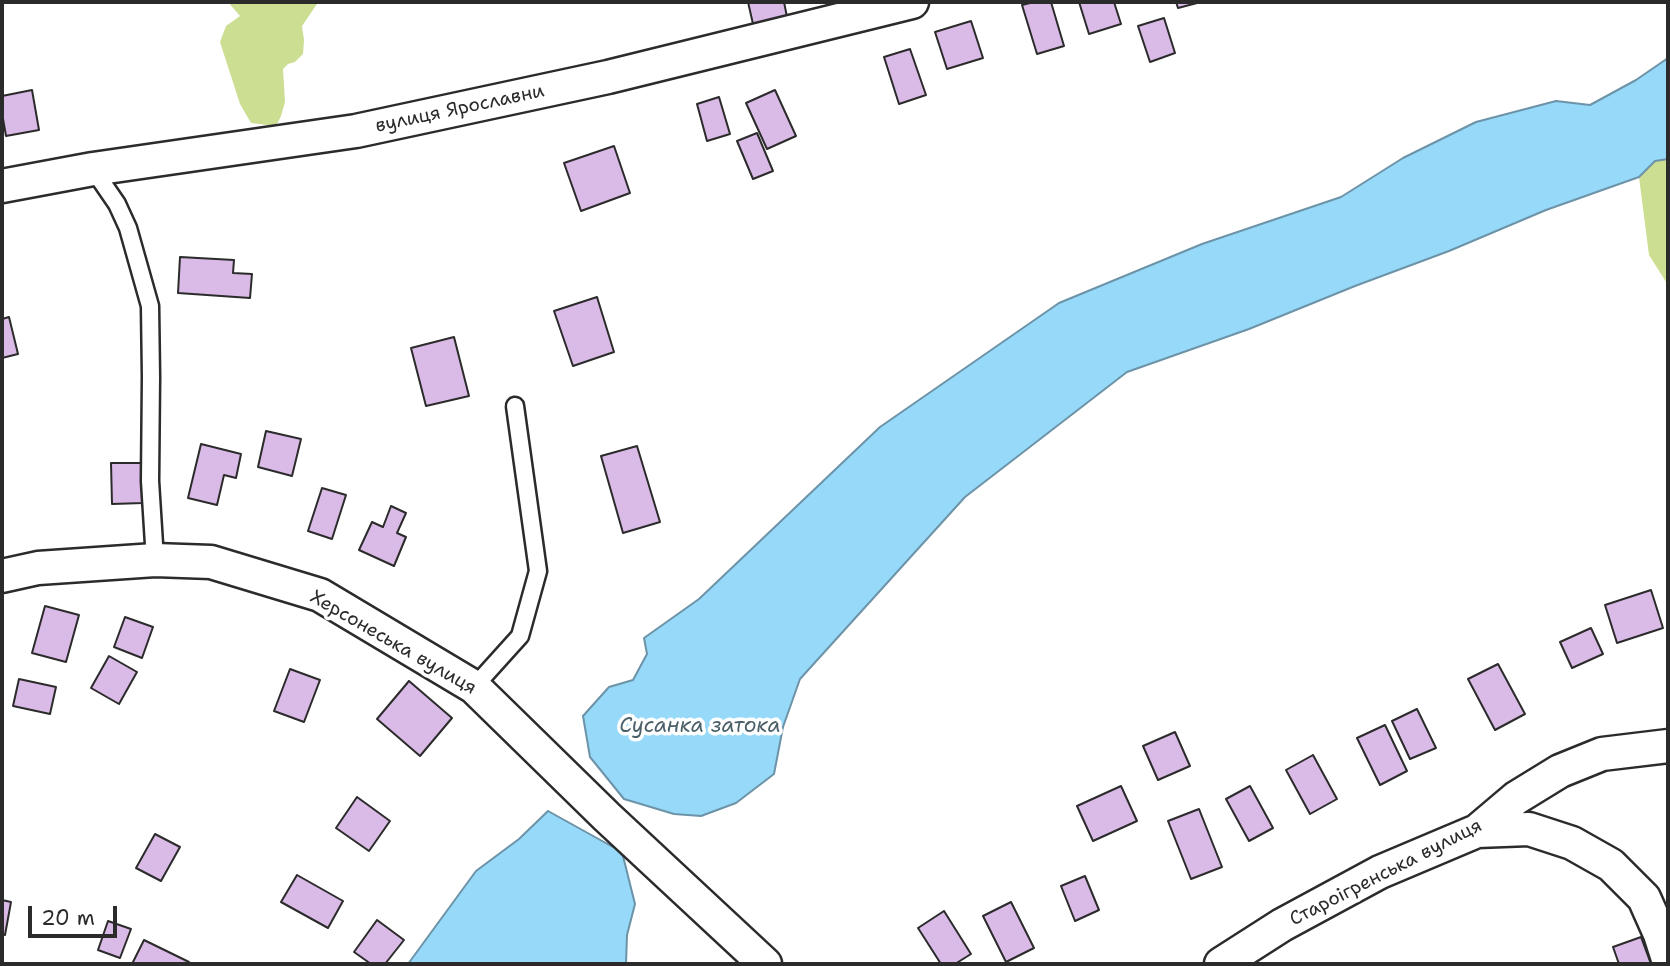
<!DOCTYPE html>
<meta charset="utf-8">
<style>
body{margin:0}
#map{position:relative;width:1670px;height:966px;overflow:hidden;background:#fff;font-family:"Shantell Sans",sans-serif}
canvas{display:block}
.frame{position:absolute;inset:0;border:4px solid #2b2b2b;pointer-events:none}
.scale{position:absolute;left:28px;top:906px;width:89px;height:32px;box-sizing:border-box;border:4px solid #2b2b2b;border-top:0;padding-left:9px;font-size:21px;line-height:24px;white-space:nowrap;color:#2b2b2b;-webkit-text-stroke:5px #fff;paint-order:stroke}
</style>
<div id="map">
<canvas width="1670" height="966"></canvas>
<div class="frame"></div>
<div class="scale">20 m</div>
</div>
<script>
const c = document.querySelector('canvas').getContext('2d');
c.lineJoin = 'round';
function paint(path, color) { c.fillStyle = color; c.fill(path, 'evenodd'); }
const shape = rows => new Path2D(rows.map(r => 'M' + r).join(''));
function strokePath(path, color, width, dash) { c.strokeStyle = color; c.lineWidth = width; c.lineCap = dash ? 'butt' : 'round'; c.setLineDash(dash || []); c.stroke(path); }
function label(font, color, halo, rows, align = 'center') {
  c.font = font + ' "Shantell Sans",sans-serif'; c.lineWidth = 7; c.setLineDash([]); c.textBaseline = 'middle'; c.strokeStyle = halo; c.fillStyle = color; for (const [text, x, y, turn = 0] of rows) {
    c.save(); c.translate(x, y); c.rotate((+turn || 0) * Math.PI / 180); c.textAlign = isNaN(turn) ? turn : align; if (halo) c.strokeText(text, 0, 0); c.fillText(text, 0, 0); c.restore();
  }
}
paint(shape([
 [228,2,325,2,317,4,302,26,304,40,303,54,295,62,288,64,283,69,285,102,281,116,276,126,251,123,240,104,220,42,226,26,240,16],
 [1668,159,1668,285,1649,255,1639,177,1655,161]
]), '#cbde92');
const water = shape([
 [1668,58,1668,159,1655,161,1639,177,1546,210,1449,251,1355,286,1249,329,1127,372,965,497,800,679,783,727,774,774,736,803,701,816,674,814,624,799,590,757,583,716,609,687,633,680,647,654,644,638,699,599,880,427,1059,303,1202,244,1341,197,1403,158,1476,122,1556,101,1590,105,1636,80,1668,58],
 [548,811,622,852,635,904,627,935,626,964,408,964,476,871,519,839,548,811]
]);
paint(water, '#97d9f9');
strokePath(water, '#6c93a7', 2);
const building = shape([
 [748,2,784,2,787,17,753,24,748,2],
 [1034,2,1051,2,1064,46,1037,54,1022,5,1034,2],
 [1079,2,1114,2,1121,24,1089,34,1079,2],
 [1176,2,1201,2,1178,8,1176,2],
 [1164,18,1175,53,1150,62,1138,26,1164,18],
 [971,21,983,58,947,69,935,32,971,21],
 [910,49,926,95,899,104,884,57,910,49],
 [32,90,39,130,6,136,2,113,2,96,32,90],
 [775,90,796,136,767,149,746,103,775,90],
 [719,97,730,134,707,141,697,104,719,97],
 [757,133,773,171,753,179,737,141,757,133],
 [614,146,630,193,581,211,564,163,614,146],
 [180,257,234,260,233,273,252,274,250,298,178,293,180,257],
 [597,297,614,352,573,366,554,311,597,297],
 [9,317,18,354,2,358,2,319,9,317],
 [454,337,469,396,426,406,411,348,454,337],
 [266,431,301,439,292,476,258,467,266,431],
 [201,444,241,454,236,478,224,475,217,505,188,498,201,444],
 [637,446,660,522,623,533,601,456,637,446],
 [111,463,142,463,143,503,112,504,111,463],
 [322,488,346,495,332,539,308,531,322,488],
 [391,506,406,513,397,533,406,537,394,566,359,550,372,522,383,527,391,506],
 [1651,590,1663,628,1617,643,1605,605,1651,590],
 [45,606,79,615,66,662,32,653,45,606],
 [125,617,153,627,142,658,114,647,125,617],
 [1591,628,1603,654,1572,668,1560,642,1591,628],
 [109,656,137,672,119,704,91,688,109,656],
 [1498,664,1525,714,1495,730,1468,679,1498,664],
 [290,669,320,680,304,722,274,711,290,669],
 [19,679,56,687,50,714,13,706,19,679],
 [409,681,452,718,420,756,377,719,409,681],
 [1417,709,1436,748,1410,759,1392,721,1417,709],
 [1385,725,1407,771,1380,785,1357,738,1385,725],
 [1175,732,1190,766,1158,780,1143,746,1175,732],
 [1313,755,1337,799,1310,814,1286,770,1313,755],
 [1121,786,1137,821,1093,841,1077,806,1121,786],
 [1250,786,1273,828,1249,841,1226,799,1250,786],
 [357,797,390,821,369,851,336,828,357,797],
 [1199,809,1222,867,1191,879,1168,821,1199,809],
 [155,834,180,847,161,881,136,868,155,834],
 [297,875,343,901,328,928,281,902,297,875],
 [1085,876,1099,910,1075,921,1061,886,1085,876],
 [2,900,11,902,5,935,2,934,2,900],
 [1011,902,1034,948,1006,962,983,916,1011,902],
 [944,911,971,954,955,964,941,964,918,928,944,911],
 [377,920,404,940,385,964,371,964,354,952,377,920],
 [108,921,131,929,120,958,98,950,108,921],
 [1641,937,1651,964,1619,964,1613,947,1641,937],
 [144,940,189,962,188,964,132,964,144,940]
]);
paint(building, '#dabae6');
strokePath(building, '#2b2b2b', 2);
const lane = shape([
 [93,169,117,204,128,228,150,306,151,377,150,481,155,560],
 [474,687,520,636,538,571,515,406]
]);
const street = shape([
 [2,186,93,169,356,131,608,77,912,2],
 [2,576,38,568,155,560,211,562,320,595,474,687,607,817,765,964],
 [1477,831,1529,829,1572,843,1611,865,1644,898,1660,934,1668,959],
 [1221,964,1282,925,1380,872,1477,831,1516,798,1560,771,1602,754,1668,746]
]);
strokePath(lane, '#2b2b2b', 21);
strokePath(street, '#2b2b2b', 37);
strokePath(lane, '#fff', 16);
strokePath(street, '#fff', 32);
label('19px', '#2b2b2b', '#fff', [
 ["вулиця Ярославни",460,109,-12],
 ["Херсонеська вулиця",393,643,30],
 ["Староігренська вулиця",1386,873,-27]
]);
label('italic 21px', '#4b5f69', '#fff', [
 ["Сусанка затока",700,727]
]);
</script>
